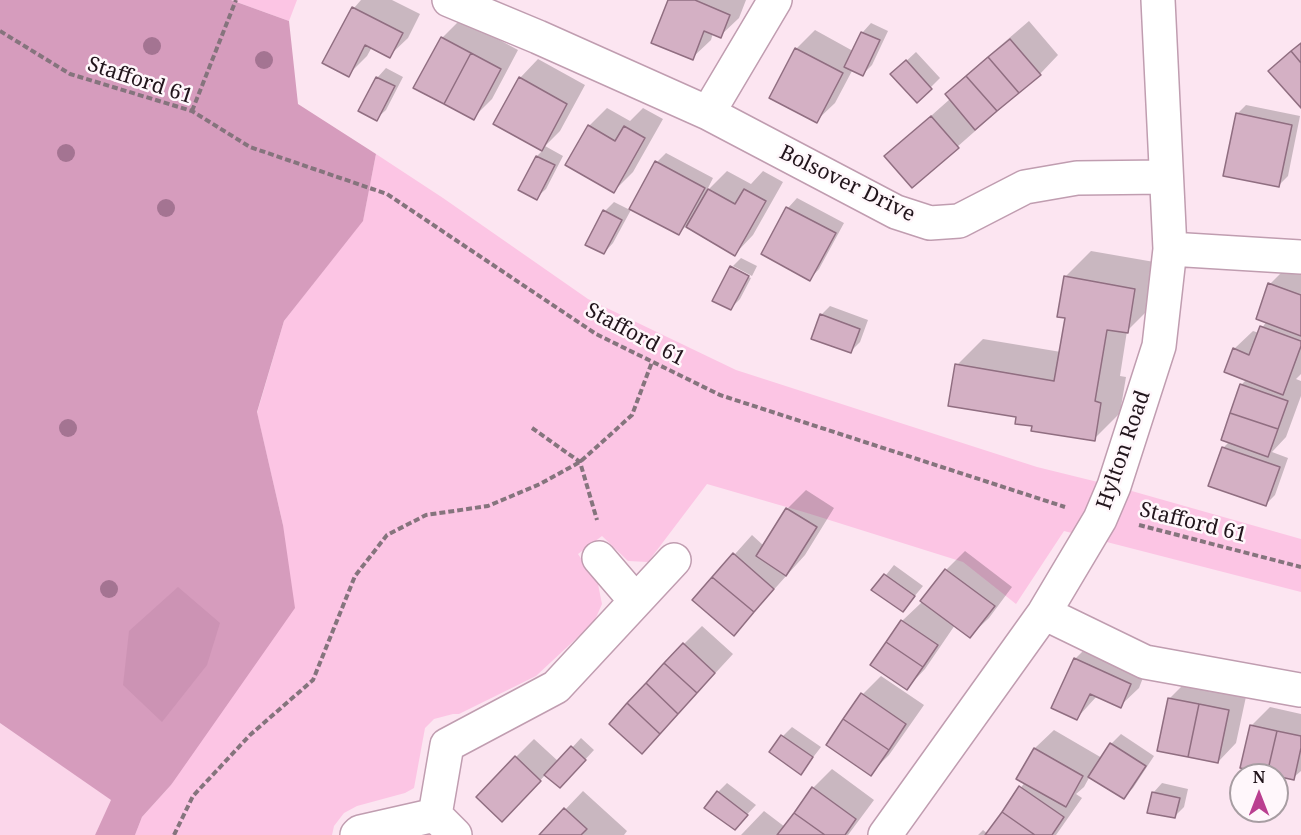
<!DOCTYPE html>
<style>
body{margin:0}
#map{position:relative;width:1301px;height:835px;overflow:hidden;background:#fce5f1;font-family:"Noto Serif",serif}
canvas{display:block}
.north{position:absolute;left:1229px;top:763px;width:60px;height:60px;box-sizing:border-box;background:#fff7fb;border:2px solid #a79da2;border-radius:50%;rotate:0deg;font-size:16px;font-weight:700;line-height:24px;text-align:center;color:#22151c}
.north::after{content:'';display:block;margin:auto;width:21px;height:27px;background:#ba3f90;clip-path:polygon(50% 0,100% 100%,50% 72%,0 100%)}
</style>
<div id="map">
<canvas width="1301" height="835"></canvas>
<div class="north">N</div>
</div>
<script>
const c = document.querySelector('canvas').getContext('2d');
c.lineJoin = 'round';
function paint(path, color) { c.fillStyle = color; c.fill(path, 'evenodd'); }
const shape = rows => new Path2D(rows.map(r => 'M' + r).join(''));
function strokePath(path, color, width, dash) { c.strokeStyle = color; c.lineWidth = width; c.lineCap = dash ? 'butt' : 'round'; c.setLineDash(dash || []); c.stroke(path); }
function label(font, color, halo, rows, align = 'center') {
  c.font = font + ' "Noto Serif",serif'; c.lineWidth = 5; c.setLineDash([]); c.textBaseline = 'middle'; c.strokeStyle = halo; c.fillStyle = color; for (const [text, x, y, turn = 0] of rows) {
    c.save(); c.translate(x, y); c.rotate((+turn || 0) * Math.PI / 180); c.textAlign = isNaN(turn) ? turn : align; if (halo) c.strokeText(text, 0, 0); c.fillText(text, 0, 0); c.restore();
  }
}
paint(shape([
 [0,723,112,800,95,835,0,835]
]), '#fbd6ea');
paint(shape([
 [231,0,297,0,289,21],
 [376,154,443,198,588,299,736,370,1037,467,1114,486,1301,539,1301,592,1064,531,1016,604,963,562,807,513,707,484,648,562,628,561,602,536,578,554,598,584,602,604,594,622,536,676,459,714,453,714,434,719,425,728,414,788,405,793,357,806,344,813,334,826,332,835,135,835,142,817,171,785,283,525,257,413,284,321,363,220]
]), '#fcc5e4');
paint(shape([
 [0,0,231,0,289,21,298,104,376,154,363,221,284,321,257,412,283,525,295,608,171,785,142,817,135,835,95,835,111,800,0,723]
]), '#d69cbd');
paint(shape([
 [178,587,220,623,207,665,162,722,123,685,129,631]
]), '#cc93b4');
paint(shape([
 [361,0,392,0,420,14,408,38,389,56,372,47,367,56,348,75,354,8],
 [670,0,746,0,739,18,720,36,713,33,711,40,692,58],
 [461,19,518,50,492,99,473,118,415,87,442,38],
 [1029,21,1058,55,1040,74,957,147,886,156,950,99,947,94,965,76],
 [871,23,888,31,872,65,863,74,853,69,835,103,816,121,771,97,796,49,815,30,853,51,862,33],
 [916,52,940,78,917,101,902,65],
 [538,59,585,85,560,131,545,146,563,156,546,189,536,198,537,156,543,150,495,123,520,78],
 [386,68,403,77,386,110,376,119,377,78],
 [1246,105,1300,116,1288,176,1279,185,1237,114],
 [607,108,630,121,643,108,663,119,633,172,614,191,589,126],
 [666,153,713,178,706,192,727,171,751,184,763,171,783,182,753,235,735,254,686,226,679,233,632,208,613,243,604,253,605,211,614,202,630,210,657,162],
 [797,198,844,223,819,269,810,279,763,253,788,208],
 [1091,251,1160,263,1153,305,1127,331,1120,376,1126,377,1120,413,1094,439,1034,425,1018,416,957,365,983,339,1061,352,1067,317,1065,277],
 [741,258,757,266,752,276,733,266],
 [733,266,733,269,751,278,740,299,731,308],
 [1288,266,1301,270,1301,374,1296,379,1301,381,1301,396,1286,437,1272,452,1288,458,1275,495,1265,505,1223,448,1229,442,1241,385,1247,379,1234,349,1253,331,1259,333,1266,322,1270,284],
 [830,306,868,320,860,342,851,351,821,315],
 [806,490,834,508,805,555,734,634,694,600,752,535,764,546,787,509],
 [965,551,1012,587,989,618,970,636,955,625,925,669,907,688,872,664,902,621,921,603,946,570],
 [894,565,923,586,903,610,874,590],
 [702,626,733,654,660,733,684,644],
 [1094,640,1148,665,1139,688,1120,706,1097,696,1077,718,1075,659],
 [881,676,924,705,889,755,870,774,828,744,863,694],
 [1188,680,1247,692,1236,743,1218,762,1169,699],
 [1270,707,1301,714,1301,771,1293,778,1251,726],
 [792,727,821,747,801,773,783,736],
 [1054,730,1102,758,1111,744,1121,734,1154,756,1133,788,1124,797,1090,776,1084,787,1076,794,1082,798,1056,835,978,835,983,830,988,834,1025,782,1018,778,1035,748],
 [581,738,594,750,569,777,546,774,521,802,516,757,534,739,559,762],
 [832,769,874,800,848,835,741,835,764,811,785,827,813,788],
 [727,783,756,805,741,821,718,792],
 [1162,783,1188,789,1184,807,1175,816,1153,793],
 [583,791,627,831,624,835,541,835]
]), '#0003');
const building = shape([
 [668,0,695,0,730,15,721,38,704,31,693,60,651,43,668,0],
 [352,7,403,33,390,58,365,45,349,77,322,63,352,7],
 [861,32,880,40,863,76,844,67,861,32],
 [441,37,471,53,444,104,413,88,441,37],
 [1010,39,1041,75,1019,93,988,57,1010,39],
 [1301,43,1301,63,1291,51,1301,43],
 [795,48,843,73,817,123,769,98,795,48],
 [1291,51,1301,63,1301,108,1268,71,1291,51],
 [471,53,501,69,474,120,444,104,471,53],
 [988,57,1019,93,997,111,966,76,988,57],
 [906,60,932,89,917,103,890,74,906,60],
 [966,76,997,111,975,130,945,94,966,76],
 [376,77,395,86,377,121,358,111,376,77],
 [519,77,567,104,542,151,493,124,519,77],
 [1236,113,1292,125,1279,187,1223,176,1236,113],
 [931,116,959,148,912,188,884,156,931,116],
 [588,125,615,141,624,126,645,138,614,193,565,165,588,125],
 [536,156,555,165,537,200,518,190,536,156],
 [655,161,705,188,679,235,629,209,655,161],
 [708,189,735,204,744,189,766,201,735,256,686,227,708,189],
 [786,207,836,233,810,281,761,254,786,207],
 [603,210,622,220,604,254,585,245,603,210],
 [730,266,749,276,731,310,712,301,730,266],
 [1064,276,1135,289,1128,333,1107,330,1095,401,1101,403,1095,441,1031,431,1032,426,1015,424,1016,417,948,406,955,364,1054,381,1065,318,1057,317,1064,276],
 [1268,283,1301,295,1301,336,1256,319,1268,283],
 [820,314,860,329,851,353,811,339,820,314],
 [1260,326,1301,341,1301,346,1283,395,1224,372,1233,348,1249,355,1260,326],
 [1240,384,1288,401,1278,429,1230,413,1240,384],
 [1230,413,1278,429,1268,457,1221,440,1230,413],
 [1222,447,1280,467,1266,506,1208,486,1222,447],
 [786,508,817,527,786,576,756,556,786,508],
 [733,553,774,589,754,612,712,577,733,553],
 [945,569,995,606,970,638,920,601,945,569],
 [884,574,915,596,903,612,871,590,884,574],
 [712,577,754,612,734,636,692,600,712,577],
 [901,620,938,645,923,667,886,642,901,620],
 [886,642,923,667,907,690,870,665,886,642],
 [683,643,715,673,697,693,664,663,683,643],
 [1074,658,1131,684,1121,708,1090,694,1077,720,1051,708,1074,658],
 [664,663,697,693,678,714,646,683,664,663],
 [646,683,678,714,660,734,627,703,646,683],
 [861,693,906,724,889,750,843,719,861,693],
 [1168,698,1199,704,1188,757,1157,751,1168,698],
 [627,703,660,734,642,754,609,724,627,703],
 [1199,704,1229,710,1218,763,1188,757,1199,704],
 [843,719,889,750,871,776,826,745,843,719],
 [1250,725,1277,731,1267,774,1240,768,1250,725],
 [1277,731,1301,736,1301,748,1294,780,1267,774,1277,731],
 [781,735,813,757,801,775,769,752,781,735],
 [1110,743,1146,766,1124,799,1088,777,1110,743],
 [571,746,586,760,560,788,544,775,571,746],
 [1034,748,1083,776,1066,807,1016,779,1034,748],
 [515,756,541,781,502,822,476,797,515,756],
 [1019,786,1064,817,1052,835,1035,835,1002,812,1019,786],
 [812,787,856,819,845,835,825,835,794,813,812,787],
 [717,791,748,815,735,830,704,808,717,791],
 [1152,792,1180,798,1175,818,1147,813,1152,792],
 [564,808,587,829,581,835,539,835,564,808],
 [1002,812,1035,835,985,835,1002,812],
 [794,813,825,835,777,835,794,813]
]);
paint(building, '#d4b0c4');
strokePath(building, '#906e81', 1.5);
const minor = shape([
 [449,0,538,37,708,113,896,212,930,223,959,221,1025,187,1077,178,1165,177],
 [708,113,775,0],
 [1170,249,1301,257],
 [599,558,635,600],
 [1044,613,1145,662,1300,690],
 [435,815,455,835],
 [357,835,360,832,435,815,447,745,556,687,674,560],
 [885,835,1044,613,1100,519,1114,486,1159,346,1170,249,1158,0]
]);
strokePath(minor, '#c09db0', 36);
strokePath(shape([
 [0,31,70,74,192,111,250,147,387,194,596,334,720,395,1065,507],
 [192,111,236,0],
 [532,428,580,462,597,520],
 [1139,525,1301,567],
 [174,835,193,796,250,735,313,680,355,576,387,535,426,515,488,506,540,484,580,462,632,415,652,362]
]), '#85747d', 4, [6, 3]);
strokePath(minor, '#fff', 33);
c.fillStyle = '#a47492';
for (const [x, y] of [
 [152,46],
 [264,60],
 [66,153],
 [166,208],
 [68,428],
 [109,589]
]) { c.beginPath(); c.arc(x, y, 9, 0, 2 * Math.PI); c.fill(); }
label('21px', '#22151c', '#fff7fb', [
 ["Stafford 61",140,81,18],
 ["Bolsover Drive",847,184,26],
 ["Stafford 61",635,335,28],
 ["Hylton Road",1124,450,-71],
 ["Stafford 61",1193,523,14]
]);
</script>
